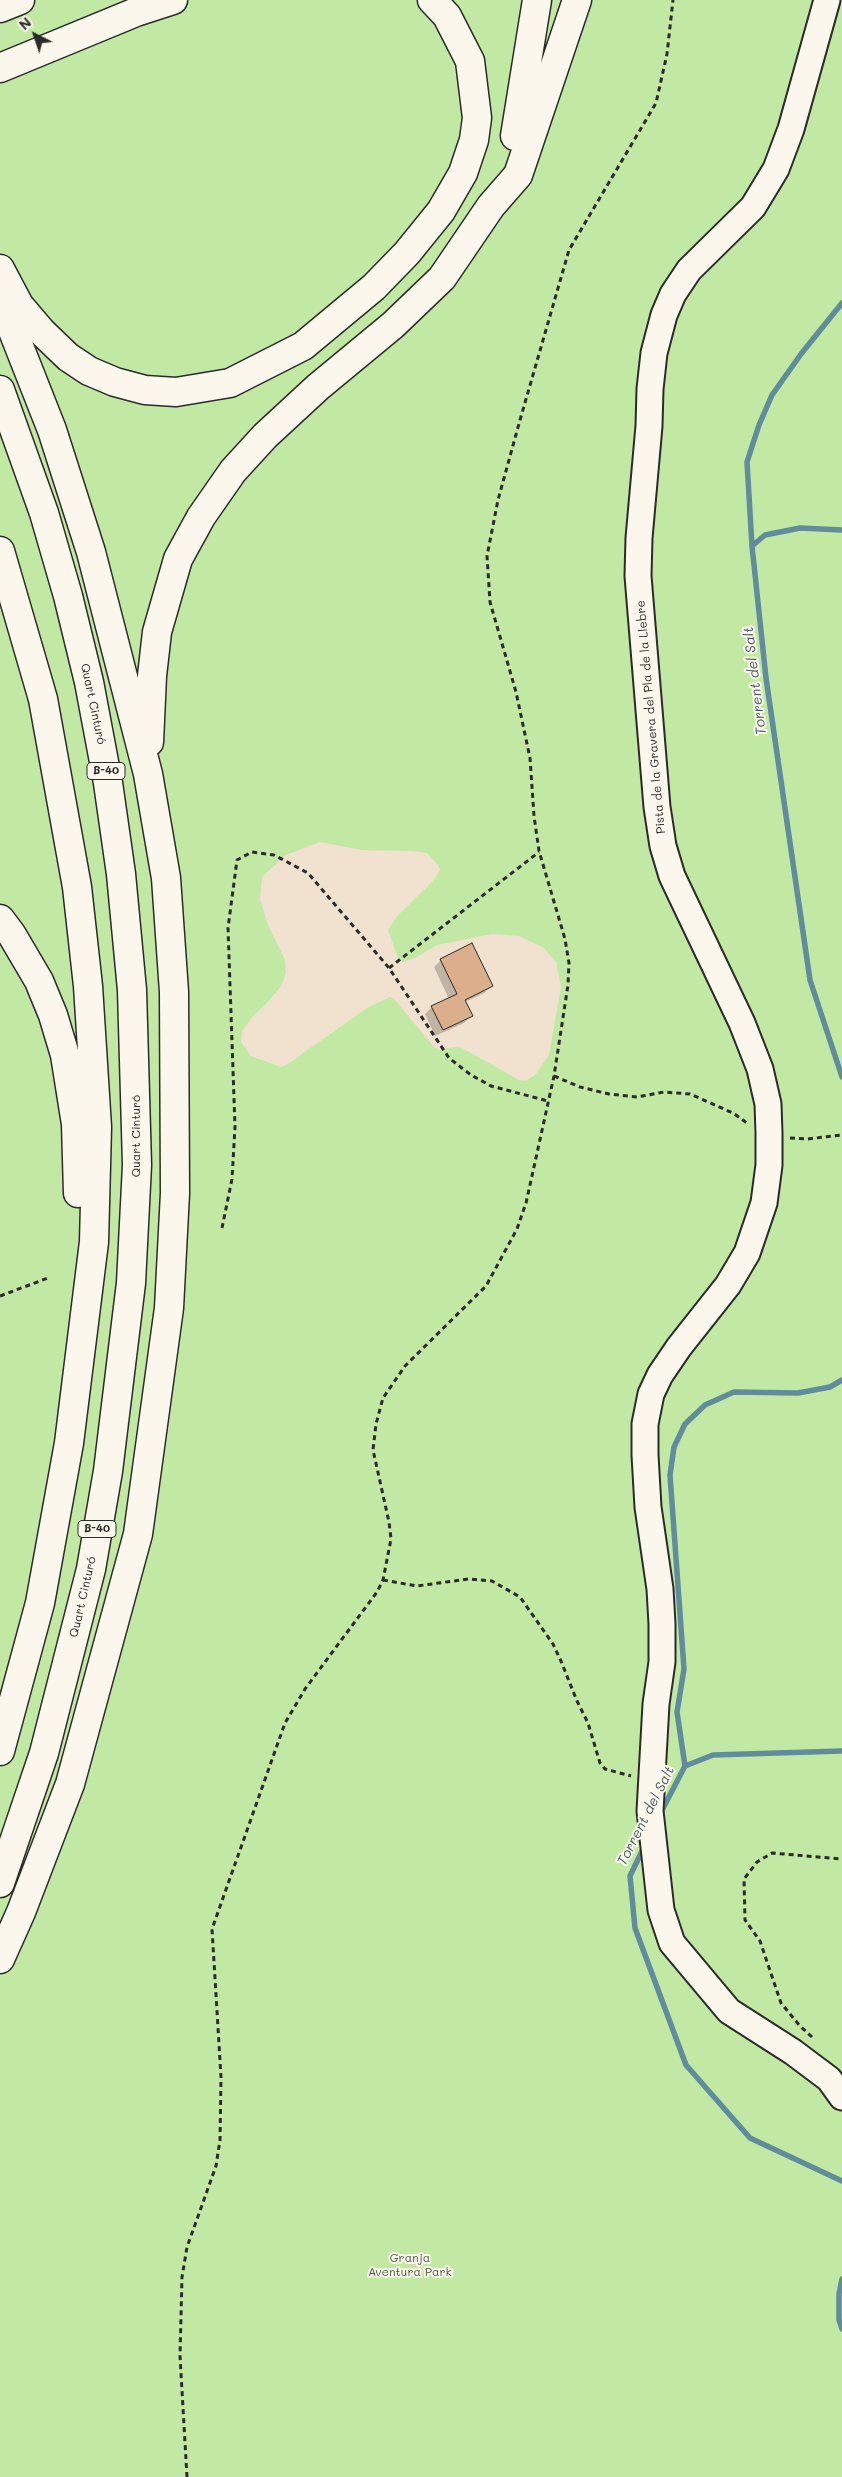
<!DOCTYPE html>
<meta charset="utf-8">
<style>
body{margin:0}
#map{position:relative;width:842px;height:2477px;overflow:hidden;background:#f1e1cf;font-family:Mali,sans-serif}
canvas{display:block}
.north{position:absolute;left:10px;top:10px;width:50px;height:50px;-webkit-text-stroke:4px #fbf7ec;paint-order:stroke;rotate:319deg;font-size:14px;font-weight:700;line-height:20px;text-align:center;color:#2b2b2b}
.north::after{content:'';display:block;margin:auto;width:18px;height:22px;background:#2b2b2b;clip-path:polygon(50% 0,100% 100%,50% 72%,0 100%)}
</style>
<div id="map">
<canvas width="842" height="2477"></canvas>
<div class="north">N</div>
</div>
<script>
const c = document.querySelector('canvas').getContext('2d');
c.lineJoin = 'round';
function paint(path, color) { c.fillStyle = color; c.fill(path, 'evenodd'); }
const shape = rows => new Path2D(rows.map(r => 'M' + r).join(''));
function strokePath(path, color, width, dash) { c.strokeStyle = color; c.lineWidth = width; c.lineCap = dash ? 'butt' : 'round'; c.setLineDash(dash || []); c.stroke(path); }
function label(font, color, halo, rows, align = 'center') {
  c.font = font + ' Mali,sans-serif'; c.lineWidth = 4; c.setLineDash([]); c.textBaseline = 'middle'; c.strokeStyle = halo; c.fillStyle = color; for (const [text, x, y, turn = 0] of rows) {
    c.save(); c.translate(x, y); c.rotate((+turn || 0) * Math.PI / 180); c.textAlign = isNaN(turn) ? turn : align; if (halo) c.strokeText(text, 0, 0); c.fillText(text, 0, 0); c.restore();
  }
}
paint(shape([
 [0,0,842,0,842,2477,0,2477],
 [320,842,362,850,412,851,427,853,438,865,440,870,433,881,397,916,388,930,398,958,403,962,415,958,437,945,492,934,519,936,544,948,556,962,561,987,549,1055,535,1075,525,1081,519,1080,462,1048,455,1047,439,1050,434,1047,395,1000,390,997,367,1008,288,1064,281,1067,251,1056,241,1042,242,1031,253,1016,268,1002,281,986,286,973,285,960,268,925,260,899,262,877,286,855]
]), '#c1e9a4');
paint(shape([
 [441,960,491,986,484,993,465,1002,471,1016,464,1023,435,1036,425,1014,432,1007,449,999,434,967]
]), '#0003');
strokePath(shape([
 [842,303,801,354,772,395,759,425,747,462,752,546,766,678,810,980,842,1077],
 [752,546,765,535,800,528,842,530],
 [685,1766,713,1755,842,1751],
 [660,1814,685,1766,677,1712,684,1669,670,1475,674,1447,685,1424,705,1405,734,1392,798,1393,830,1387,842,1380],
 [645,1845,630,1876,635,1928,686,2065,750,2138,842,2181],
 [842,2279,839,2294,839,2320,842,2329]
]), '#608c9b', 5.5);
const building = shape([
 [472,943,493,986,465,1000,473,1016,443,1030,431,1006,457,994,440,959,472,943]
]);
paint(building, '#dbaf8c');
strokePath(building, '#2b2b2b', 1);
const minor = shape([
 [827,0,791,129,776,169,753,207,689,270,673,294,664,315,654,353,650,389,649,426,639,538,638,576,657,807,663,846,672,876,742,1023,760,1069,768,1104,769,1133,769,1165,764,1203,747,1253,728,1285,679,1347,660,1375,651,1394,645,1424,645,1455,648,1507,660,1589,662,1624,662,1662,656,1704,650,1811,661,1910,672,1943,729,2011,793,2052,829,2079,842,2097]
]);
const highway = shape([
 [0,8,20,0],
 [0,68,136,12,173,0],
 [515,136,537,0],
 [0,269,19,305,42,332,68,357,89,371,115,382,145,390,176,392,230,383,303,346,374,287,407,253,441,211,463,173,474,140,477,118,470,61,447,16,432,0],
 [0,298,52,430,91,552,148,774,166,878,174,992,175,1193,169,1308,138,1534,70,1784,21,1912,0,1959],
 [0,390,44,513,68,596,89,682,108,783,121,874,132,990,137,1165,131,1283,108,1471,91,1569,44,1753,0,1883],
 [0,551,43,699,77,887,88,986,97,1127,94,1242,69,1443,40,1603,0,1751],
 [149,742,152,676,157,632,178,559,201,517,233,471,265,436,318,387,393,325,442,278,491,206,518,175,577,0],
 [0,919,12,935,39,981,53,1015,65,1055,76,1124,78,1193]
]);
strokePath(minor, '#2b2b2b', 29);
strokePath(highway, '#2b2b2b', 31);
strokePath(shape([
 [389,968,539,852],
 [554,1076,580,1087,609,1094,637,1097,664,1092,690,1094,733,1113,747,1123],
 [790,1138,807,1139,842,1135],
 [222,1228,232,1179,235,1127,228,928,237,860,252,852,274,855,308,873,389,968,449,1058,471,1075,491,1086,548,1101],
 [0,1296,48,1278],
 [383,1580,417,1586,468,1579,492,1581,520,1597,553,1644,561,1661,577,1701,588,1723,600,1763,605,1769,631,1776],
 [812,2037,800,2026,781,2003,760,1941,745,1920,744,1879,757,1862,772,1853,842,1859],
 [187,2477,180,2356,182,2277,187,2247,216,2166,220,2140,221,2077,212,1929,285,1723,305,1689,377,1592,383,1580,391,1539,389,1522,373,1450,376,1424,383,1398,405,1366,486,1286,517,1229,526,1203,554,1076,568,985,569,963,565,939,539,851,534,816,530,758,516,692,490,602,487,556,498,500,520,420,569,250,656,103,667,54,673,0]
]), '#2b2b2b', 3, [5, 4]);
strokePath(minor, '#fbf7ec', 25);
strokePath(highway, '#fbf7ec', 28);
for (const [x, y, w] of [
 [106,771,38],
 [97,1529,38]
]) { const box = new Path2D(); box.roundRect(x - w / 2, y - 8.5, w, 17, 4); c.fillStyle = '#fbf7ec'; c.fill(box); strokePath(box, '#2b2b2b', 1); }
label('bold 11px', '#2b2b2b', null, [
 ["B-40",106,771],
 ["B-40",97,1529]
]);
label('12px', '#2b2b2b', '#fbf7ec', [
 ["Quart Cinturó",93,704,78],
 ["Pista de la Gravera del Pla de la Llebre",651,717,-95],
 ["Quart Cinturó",136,1136,-90],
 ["Quart Cinturó",83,1597,-77]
]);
label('12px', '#505a49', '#fbf7ec', [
 ["Granja",410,2258],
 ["Aventura Park",410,2272]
]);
label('italic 14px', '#465b63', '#fbf7ec', [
 ["Torrent del Salt",755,681,-97],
 ["Torrent del Salt",646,1816,-63]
]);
</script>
